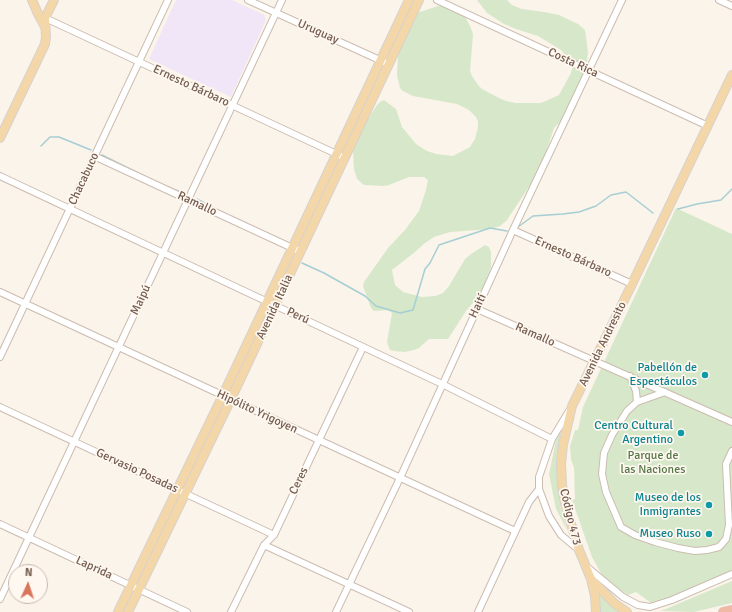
<!DOCTYPE html>
<meta charset="utf-8">
<style>
body{margin:0}
#map{position:relative;width:732px;height:612px;overflow:hidden;background:#fbf4ea;font-family:Signika,sans-serif}
canvas{display:block}
.north{position:absolute;left:8px;top:564px;width:40px;height:40px;box-sizing:border-box;background:#fef8f0;border:1px solid #c7bab0;border-radius:50%;rotate:3deg;font-size:11px;font-weight:700;line-height:16px;text-align:center;color:#745c4f}
.north::after{content:'';display:block;margin:auto;width:14px;height:18px;background:#da755a;clip-path:polygon(50% 0,100% 100%,50% 72%,0 100%)}
</style>
<div id="map">
<canvas width="732" height="612"></canvas>
<div class="north">N</div>
</div>
<script>
const c = document.querySelector('canvas').getContext('2d');
c.lineJoin = 'round';
function paint(path, color) { c.fillStyle = color; c.fill(path, 'evenodd'); }
const shape = rows => new Path2D(rows.map(r => 'M' + r).join(''));
function strokePath(path, color, width, dash) { c.strokeStyle = color; c.lineWidth = width; c.lineCap = dash ? 'butt' : 'round'; c.setLineDash(dash || []); c.stroke(path); }
function label(font, color, halo, rows, align = 'center') {
  c.font = font + ' Signika,sans-serif'; c.lineWidth = 3.5; c.setLineDash([]); c.textBaseline = 'middle'; c.strokeStyle = halo; c.fillStyle = color; for (const [text, x, y, turn = 0] of rows) {
    c.save(); c.translate(x, y); c.rotate((+turn || 0) * Math.PI / 180); c.textAlign = isNaN(turn) ? turn : align; if (halo) c.strokeText(text, 0, 0); c.fillText(text, 0, 0); c.restore();
  }
}
paint(shape([
 [176,0,232,0,264,15,266,20,231,97,149,59]
]), '#f1e6f8');
paint(shape([
 [477,0,507,0,512,5,522,9,544,12,559,15,578,24,585,30,588,52,585,80,576,108,554,128,543,161,536,176,507,220,500,226,491,229,450,232,434,237,425,243,415,252,392,270,395,285,403,292,422,297,435,296,443,293,449,286,465,259,471,254,485,245,489,247,491,252,491,267,484,286,477,298,466,311,448,339,429,339,419,348,414,350,405,352,394,351,390,350,387,342,392,313,388,310,374,311,371,308,363,286,364,282,388,248,405,230,419,211,426,190,428,180,424,177,409,177,389,185,384,186,364,185,357,179,354,169,353,151,354,141,377,105,380,102,384,100,396,109,402,127,416,144,427,151,436,154,453,156,470,147,475,139,478,127,478,122,476,117,469,110,457,104,413,96,403,91,400,88,397,75,399,39,403,24,417,13,438,6,447,5,462,11,470,26,473,34,470,71,472,76,478,85,482,89,499,98,506,101,516,103,541,103,559,95,571,73,572,68,567,57,561,50,538,36,516,29,504,24,487,13],
 [676,208,732,234,732,571,654,605,636,592,628,595,610,583,602,575,592,557,572,500,575,499,574,468,571,459,570,446,575,430,578,430,583,407],
 [559,426,561,428,557,468,560,506,567,530,556,509,549,474],
 [732,581,732,603,694,612,661,611],
 [597,592,608,599,624,612,599,612,600,602]
]), '#d6e8c9');
strokePath(shape([
 [41,146,50,137,59,137,91,150],
 [102,155,146,177],
 [168,187,183,193],
 [197,199,216,209],
 [678,209,697,204,721,200,732,189],
 [518,227,533,216,563,214,579,212,596,206,611,195,626,192,653,213],
 [302,263,324,273,365,296,376,306,400,313,413,310,425,269,430,263,439,245,490,228,507,231]
]), '#a6ced4', 1.5);
const minor = shape([
 [248,0,384,62],
 [437,0,708,126],
 [719,0,732,6],
 [43,17,345,158],
 [94,156,301,252],
 [0,176,442,384,552,439],
 [513,230,632,284],
 [0,292,515,531],
 [477,309,732,422],
 [0,357,168,0],
 [630,376,636,391,637,402],
 [665,392,637,402,627,411,612,435,604,453,602,474,606,492,621,527,635,535,655,542,678,548,695,551,707,550,719,547,726,539,729,525,726,464,732,451],
 [0,407,274,535],
 [569,411,552,439,539,477,539,489,549,516,561,535,579,550],
 [0,524,187,612],
 [264,545,409,612],
 [587,567,623,597,638,605,650,607,672,600,732,574],
 [0,599,282,0],
 [231,612,264,545,274,535,363,347],
 [336,612,400,478,513,230,622,0],
 [478,612,529,502,539,489]
]);
const major = shape([
 [32,0,38,14,45,27],
 [0,138,45,44,46,37,45,18,54,0],
 [591,579,614,603,627,612],
 [118,612,223,395,409,0],
 [128,612,231,399,419,0],
 [596,612,595,596,591,579,579,550,565,504,562,485,561,464,563,445,572,406,632,284,732,75]
]);
const highway = shape([
 [723,612,732,610]
]);
strokePath(minor, '#ccbcb0', 8);
strokePath(major, '#d8d1ce', 10);
strokePath(highway, '#d8d1ce', 10);
strokePath(minor, '#fff', 6);
strokePath(major, '#f4d7a8', 8);
strokePath(highway, '#f0b9a6', 9);
for (const [x, y, r, color] of [
 [705,375,4,"#0f9aa8"],
 [681,433,4,"#0f9aa8"],
 [709,505,4,"#0f9aa8"],
 [709,534,4,"#0f9aa8"]
]) { const dot = new Path2D(); dot.arc(x, y, r, 0, 2 * Math.PI); c.fillStyle = color; c.fill(dot); strokePath(dot, '#fef8f0', 1.5); }
label('12px', '#745c4f', '#fef8f0', [
 ["Uruguay",318,32,24],
 ["Costa Rica",573,63,25],
 ["Ernesto Bárbaro",191,86,25],
 ["Chacabuco",84,179,-65],
 ["Ramallo",197,204,25],
 ["Ernesto Bárbaro",573,257,24],
 ["Maipú",141,300,-65],
 ["Haití",478,306,-65],
 ["Avenida Italia",275,307,-65],
 ["Perú",298,316,25],
 ["Ramallo",535,335,24],
 ["Avenida Andresito",603,344,-64],
 ["Hipólito Yrigoyen",257,412,25],
 ["Gervasio Posadas",137,471,25],
 ["Ceres",299,481,-65],
 ["Código 473",570,517,76],
 ["Laprida",94,568,25]
]);
label('12px', '#0d838f', '#fef8f0', [
 ["Pabellón de",697,368],
 ["Espectáculos",697,382],
 ["Centro Cultural",673,426],
 ["Argentino",673,440],
 ["Museo de los",701,498],
 ["Inmigrantes",701,512],
 ["Museo Ruso",701,534]
], 'right');
label('12px', '#567848', '#fef8f0', [
 ["Parque de",653,456],
 ["las Naciones",653,470]
]);
</script>
